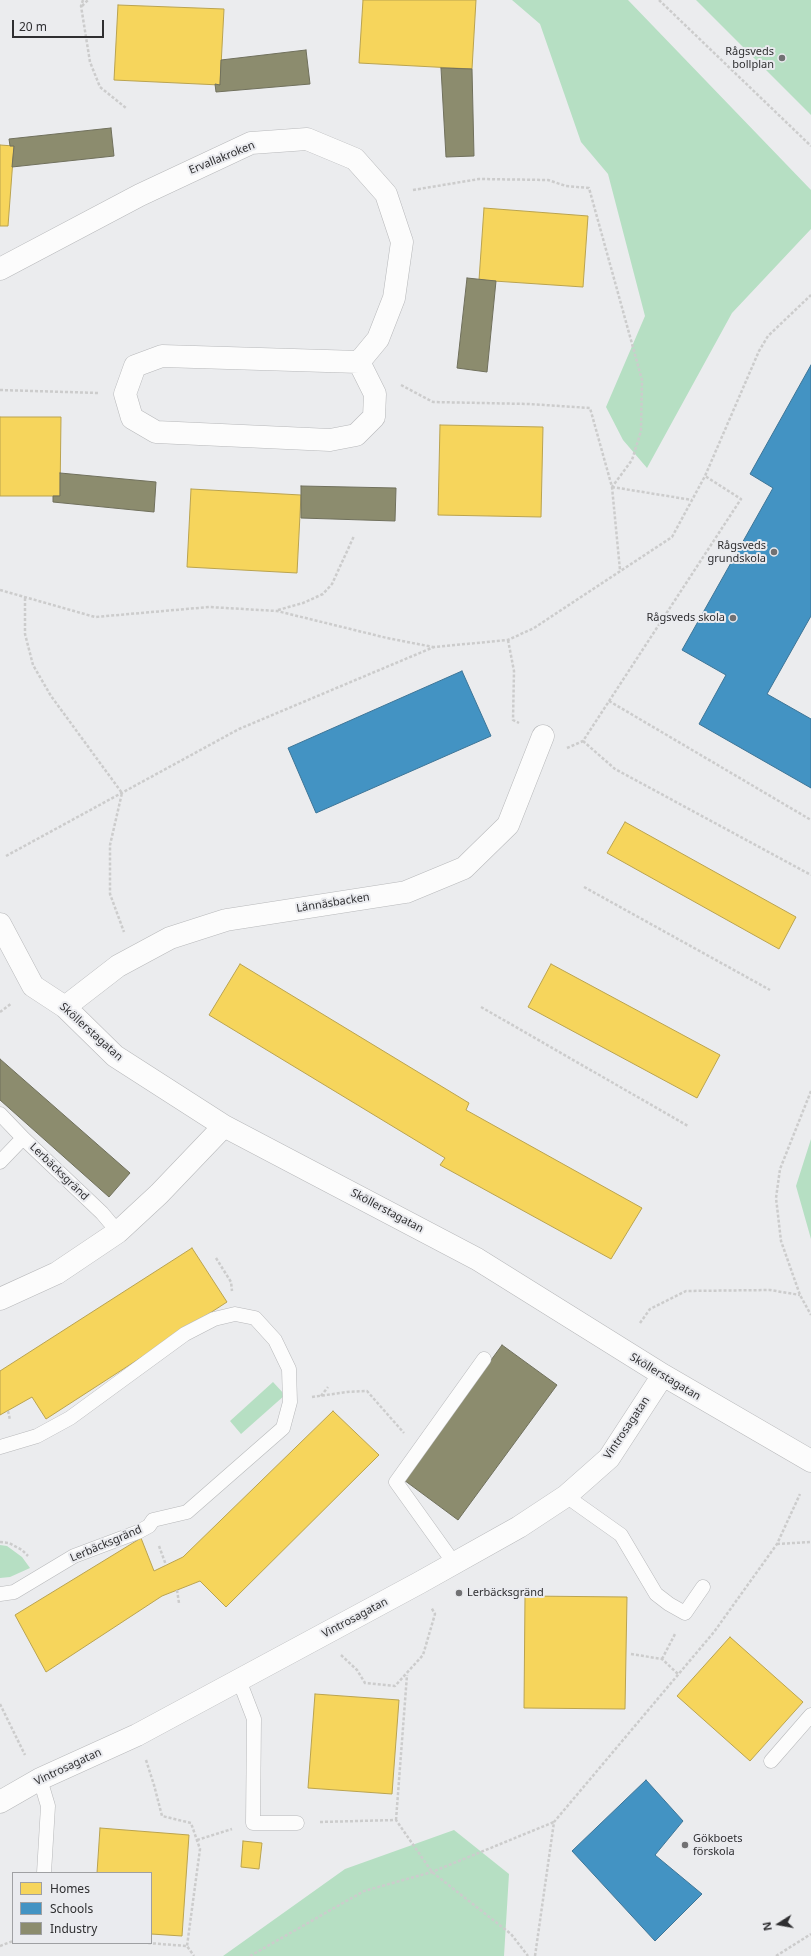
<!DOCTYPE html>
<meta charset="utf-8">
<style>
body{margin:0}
#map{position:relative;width:811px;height:1956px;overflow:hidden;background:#ebecee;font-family:"Noto Sans",sans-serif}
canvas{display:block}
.legend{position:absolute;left:12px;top:1872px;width:140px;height:72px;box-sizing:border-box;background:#eaebef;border:1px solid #9fa0a3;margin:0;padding:5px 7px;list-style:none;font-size:12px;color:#2f2f31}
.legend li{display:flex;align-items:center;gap:8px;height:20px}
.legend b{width:20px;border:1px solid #9fa0a3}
.north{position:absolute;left:759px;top:1904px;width:40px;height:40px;-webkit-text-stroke:3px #eaebef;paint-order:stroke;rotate:259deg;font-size:11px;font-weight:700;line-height:16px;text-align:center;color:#2f2f31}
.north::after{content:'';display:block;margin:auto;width:14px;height:18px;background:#2f2f31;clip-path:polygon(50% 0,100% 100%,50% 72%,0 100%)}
.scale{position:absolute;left:12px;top:20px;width:92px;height:18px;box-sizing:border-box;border:2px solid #2f2f31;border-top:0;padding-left:5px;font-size:12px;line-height:14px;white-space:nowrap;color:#2f2f31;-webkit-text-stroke:3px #eaebef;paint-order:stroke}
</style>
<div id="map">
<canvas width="811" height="1956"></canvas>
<ul class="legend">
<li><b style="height:11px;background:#f6d55c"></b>Homes</li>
<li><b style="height:11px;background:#4393c3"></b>Schools</li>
<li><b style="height:11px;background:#8c8c6e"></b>Industry</li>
</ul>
<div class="north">N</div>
<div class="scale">20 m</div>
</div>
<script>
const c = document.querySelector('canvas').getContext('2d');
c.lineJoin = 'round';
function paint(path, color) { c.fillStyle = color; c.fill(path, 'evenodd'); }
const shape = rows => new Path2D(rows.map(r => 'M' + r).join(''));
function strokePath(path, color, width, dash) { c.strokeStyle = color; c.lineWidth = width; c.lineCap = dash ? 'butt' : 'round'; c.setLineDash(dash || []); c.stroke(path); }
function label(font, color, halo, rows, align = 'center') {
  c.font = font + ' "Noto Sans",sans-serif'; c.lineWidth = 4; c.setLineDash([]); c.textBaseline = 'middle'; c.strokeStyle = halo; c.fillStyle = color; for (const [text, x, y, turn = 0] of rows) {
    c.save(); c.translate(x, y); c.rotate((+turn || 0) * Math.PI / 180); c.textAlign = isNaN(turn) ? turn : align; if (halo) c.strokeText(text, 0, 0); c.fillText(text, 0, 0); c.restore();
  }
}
paint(shape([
 [512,0,628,0,811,190,811,229,732,313,647,468,623,440,606,407,645,316,608,174,581,142,540,24],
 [696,0,811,0,811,115],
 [811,1139,811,1239,796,1186],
 [273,1382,285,1395,241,1434,230,1421],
 [0,1545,7,1546,22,1557,30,1568,10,1577,0,1578],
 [454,1830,509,1874,504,1956,223,1956,345,1869]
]), '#b6dfc3');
const homes = shape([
 [363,0,476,0,472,69,359,63,363,0],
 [118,5,224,9,220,85,114,80,118,5],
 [0,145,14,146,8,226,0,226,0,145],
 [484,208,588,216,583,287,479,280,484,208],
 [0,417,61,417,60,496,0,496,0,417],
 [440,425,543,427,541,517,438,515,440,425],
 [191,489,301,495,297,573,187,567,191,489],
 [625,822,796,917,779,949,607,853,625,822],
 [240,964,469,1103,466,1110,642,1208,611,1259,440,1165,445,1158,209,1015,240,964],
 [551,964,720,1055,697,1098,528,1007,551,964],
 [192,1248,227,1302,46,1419,32,1397,0,1415,0,1371,192,1248],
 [333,1411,379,1455,226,1607,200,1581,162,1596,46,1672,15,1615,141,1538,154,1571,183,1557,333,1411],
 [525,1596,627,1597,625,1709,524,1708,525,1596],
 [730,1637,803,1702,750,1761,677,1696,730,1637],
 [315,1694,399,1700,392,1794,308,1788,315,1694],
 [100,1828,189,1835,182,1936,151,1934,151,1873,97,1873,100,1828],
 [243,1841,262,1843,259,1869,241,1867,243,1841]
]);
paint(homes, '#f6d55c');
strokePath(homes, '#baa34f', 1);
const schools = shape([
 [811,365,811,616,767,694,811,719,811,788,699,724,726,675,682,650,773,488,750,474,811,365],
 [462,671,491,736,316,813,288,748,462,671],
 [646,1780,683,1821,655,1855,702,1894,655,1941,572,1851,646,1780]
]);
paint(schools, '#4393c3');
strokePath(schools, '#3d7597', 1);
const industry = shape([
 [306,50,310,84,216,92,215,84,220,85,221,60,306,50],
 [441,68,472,69,474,156,446,157,441,68],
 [111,128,114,156,12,167,14,146,10,146,9,139,111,128],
 [467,278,496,281,487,372,457,368,467,278],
 [60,473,156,482,154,512,53,502,53,496,60,496,60,473],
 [301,486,396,488,395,521,301,518,301,486],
 [0,1059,130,1173,109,1197,0,1100,0,1059],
 [502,1345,557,1385,458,1520,404,1480,502,1345]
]);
paint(industry, '#8c8c6e');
strokePath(industry, '#70705c', 1);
const lane = shape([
 [0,1114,23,1138],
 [0,1162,23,1138,102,1213,118,1232],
 [0,1447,37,1436,70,1418,185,1334,214,1319,235,1314,255,1318,275,1340,289,1369,290,1402,283,1428,187,1512,153,1520,149,1526,138,1532,74,1556,14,1592,0,1594],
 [566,1496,621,1535,656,1594,669,1604,685,1613,703,1587],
 [454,1563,396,1482,484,1359],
 [239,1680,254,1719,253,1823,297,1823],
 [771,1761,811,1715],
 [40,1779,48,1806,44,1873]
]);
const street = shape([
 [0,269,140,195,251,143,307,139,355,159,386,194,402,242,394,298,378,339,359,362],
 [162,356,359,362,375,394,374,417,356,435,330,440,156,432,132,418,125,394,135,366,162,356],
 [0,924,33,986,65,1007,115,1056,224,1126,477,1259,663,1375,811,1461],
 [65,1007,118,966,170,938,226,920,406,892,464,868,508,825,543,736],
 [0,1299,57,1273,118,1232,159,1194,224,1126],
 [0,1802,40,1779,137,1735,419,1583,519,1527,566,1496,609,1458,663,1375]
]);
strokePath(lane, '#b7b8ba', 15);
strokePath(street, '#b7b8ba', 23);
strokePath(shape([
 [83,0,81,6,90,62,100,87,126,108],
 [659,0,811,146],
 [82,6,88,0],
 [413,190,479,179,548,180,566,186,589,188,642,380,641,431,632,460,612,487],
 [401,385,433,402,529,404,590,408,612,487,620,570],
 [0,390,99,393],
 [612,487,692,500],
 [0,590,95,617,209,607,277,611,387,638,433,647],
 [25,598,25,634,33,665,51,696,122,793,110,845,110,894,124,932],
 [278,610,303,603,323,594,332,584,354,536],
 [508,640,514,671,513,720,519,723],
 [609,701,811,820],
 [583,741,615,769,811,875],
 [567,748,583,741,741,499,705,476],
 [6,856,239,729,434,647,508,640,534,628,672,537,705,476,759,351,768,336,811,295],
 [584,887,770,990],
 [481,1007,688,1126],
 [0,1012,12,1003],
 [811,1091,780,1169,776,1198,781,1241,800,1295,811,1315],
 [216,1258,231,1282,232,1291],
 [640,1323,650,1309,686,1291,770,1290,800,1295],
 [321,1396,328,1387],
 [312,1397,347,1392,367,1391,404,1433],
 [8,1411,10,1420],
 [0,1542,9,1543,22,1550,28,1556],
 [777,1544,811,1542],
 [159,1546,166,1565],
 [177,1590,179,1603],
 [631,1654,662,1659,678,1674],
 [341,1655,357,1670,365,1683,395,1686,423,1655,435,1614,431,1607],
 [662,1659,675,1634],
 [0,1704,25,1755],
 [146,1760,154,1785,162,1816,191,1823,200,1849,187,1946],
 [396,1820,407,1675],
 [320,1822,396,1820,432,1872,511,1934,528,1956],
 [197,1840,232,1829],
 [148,1943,187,1946,194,1956],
 [0,1946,13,1941],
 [250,1956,364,1891,432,1872,554,1822],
 [535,1956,554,1822,714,1632,777,1544,800,1494],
 [776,1956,811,1934]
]), '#ccc', 2.5, [3, 2]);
strokePath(lane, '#fcfcfc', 14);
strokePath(street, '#fcfcfc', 22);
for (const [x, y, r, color] of [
 [782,58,4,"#717173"],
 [774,552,4,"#717173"],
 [733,618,4,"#717173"],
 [459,1593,4,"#717173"],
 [685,1845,4,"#717173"]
]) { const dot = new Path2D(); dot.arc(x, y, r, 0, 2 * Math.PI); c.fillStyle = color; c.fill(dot); strokePath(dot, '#eaebef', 1.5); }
label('11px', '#2f2f31', '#eaebef', [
 ["Rågsveds",774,52],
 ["bollplan",774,65],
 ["Rågsveds",766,546],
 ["grundskola",766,559],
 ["Rågsveds skola",725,618],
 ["Lerbäcksgränd",467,1593,"left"],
 ["Gökboets",693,1839,"left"],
 ["förskola",693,1852,"left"]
], 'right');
label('11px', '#2f2f31', '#eaebef', [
 ["Ervallakroken",222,158,-22],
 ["Lännäsbacken",333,903,-9],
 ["Sköllerstagatan",91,1032,42],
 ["Lerbäcksgränd",59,1172,44],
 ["Sköllerstagatan",387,1211,28],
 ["Sköllerstagatan",665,1377,31],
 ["Vintrosagatan",627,1428,-56],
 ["Lerbäcksgränd",106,1544,-23],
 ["Vintrosagatan",355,1618,-28],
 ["Vintrosagatan",68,1767,-25]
]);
</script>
